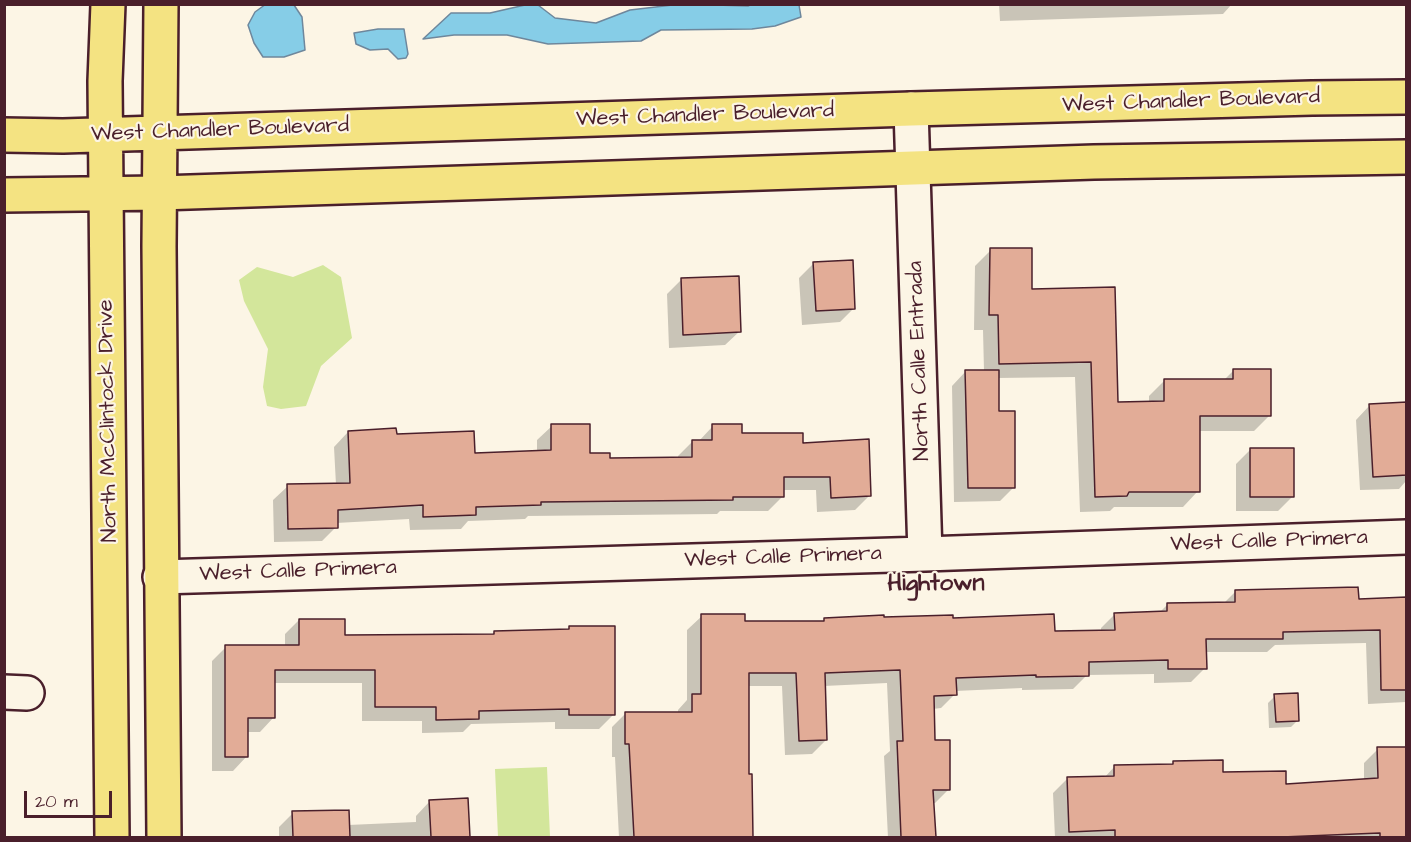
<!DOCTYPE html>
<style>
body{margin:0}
#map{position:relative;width:1411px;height:842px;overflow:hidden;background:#fcf5e5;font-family:"Architects Daughter",sans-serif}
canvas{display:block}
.frame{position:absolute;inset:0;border:6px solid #4a1f2b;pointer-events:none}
.scale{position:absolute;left:24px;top:791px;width:88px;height:27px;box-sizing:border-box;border:3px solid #4a1f2b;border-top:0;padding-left:8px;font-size:18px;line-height:21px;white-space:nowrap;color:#4a1f2b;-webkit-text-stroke:4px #fcf5e5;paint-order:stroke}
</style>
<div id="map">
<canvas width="1411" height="842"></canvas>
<div class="frame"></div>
<div class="scale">20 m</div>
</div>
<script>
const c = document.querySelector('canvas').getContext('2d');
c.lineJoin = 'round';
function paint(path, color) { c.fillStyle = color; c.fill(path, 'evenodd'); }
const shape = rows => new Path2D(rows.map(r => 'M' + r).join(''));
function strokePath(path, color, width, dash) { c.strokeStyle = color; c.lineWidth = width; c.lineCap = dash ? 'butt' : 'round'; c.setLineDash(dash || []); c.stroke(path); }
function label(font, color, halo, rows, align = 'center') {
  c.font = font + ' "Architects Daughter",sans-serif'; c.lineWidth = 4.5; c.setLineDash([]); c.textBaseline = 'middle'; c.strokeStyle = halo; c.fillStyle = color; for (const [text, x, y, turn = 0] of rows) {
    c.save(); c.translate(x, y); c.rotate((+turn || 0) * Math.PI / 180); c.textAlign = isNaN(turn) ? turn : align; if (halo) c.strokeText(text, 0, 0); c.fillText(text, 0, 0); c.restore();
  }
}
paint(shape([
 [323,265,341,277,352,338,321,366,306,406,281,409,267,406,263,387,268,349,244,301,239,280,257,267,293,277],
 [547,767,550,837,498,837,495,769]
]), '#d3e69b');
const water = shape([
 [266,4,294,5,302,17,305,50,284,57,263,57,254,43,248,25,255,12,266,4],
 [681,4,748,6,752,4,799,5,801,17,775,26,752,29,661,30,641,41,548,44,507,35,454,35,423,39,451,13,490,13,525,5,538,5,555,18,596,23,630,10,681,4],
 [378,29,404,29,408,54,406,58,398,59,388,49,370,50,356,44,354,33,378,29]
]);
paint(water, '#86cde7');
strokePath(water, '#6e879c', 1.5);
paint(shape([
 [999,4,1232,4,1223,14,1000,21],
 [991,250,1030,291,1114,289,1117,404,1149,403,1149,396,1165,380,1224,380,1234,370,1269,416,1254,431,1198,431,1198,491,1183,507,1114,507,1110,511,1080,512,1075,377,997,378,997,413,1014,487,1000,501,954,502,952,386,966,371,984,371,983,330,974,330,975,266],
 [813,264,854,308,840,322,802,325,799,278],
 [681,280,740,331,725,345,669,348,667,294],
 [1406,403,1406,481,1399,489,1360,490,1356,420,1370,405],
 [552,426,588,454,608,459,678,458,678,456,692,442,698,442,713,426,740,434,802,444,870,495,855,510,817,512,816,490,783,490,783,496,768,511,720,511,717,514,528,516,525,519,468,521,461,529,410,530,409,519,336,523,336,527,322,541,274,542,273,500,288,486,336,485,334,447,348,432,395,435,473,454,537,452,537,440],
 [1250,450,1293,496,1278,511,1236,511,1236,464],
 [1236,591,1357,600,1406,598,1406,702,1368,704,1366,643,1275,645,1267,652,1205,652,1205,668,1191,682,1154,683,1154,674,1087,675,1073,689,1022,690,1022,688,955,691,955,694,941,708,933,709,933,742,949,789,935,803,932,803,934,838,888,838,884,756,890,751,887,683,824,686,826,740,812,754,785,755,782,686,747,686,747,776,750,776,752,838,619,838,615,757,612,757,612,727,626,713,678,713,678,710,687,700,687,630,702,616,744,622,822,622,825,619,952,619,1053,632,1101,632,1101,628,1115,614,1159,613,1167,605,1223,604],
 [299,620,344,637,491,636,494,632,566,631,570,627,613,715,599,729,555,729,555,722,471,724,463,732,422,733,422,721,362,721,362,683,274,683,274,717,260,732,247,732,247,756,233,771,212,771,212,661,226,647,285,647,285,634],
 [1275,696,1298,720,1291,727,1269,728,1268,703],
 [1406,748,1406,838,1055,838,1053,793,1067,779,1104,778,1115,766,1171,765,1174,763,1285,785,1364,781,1364,763,1378,749],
 [467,800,468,838,279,838,279,827,293,813,348,825,416,822,416,816,430,801],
 [821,836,822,838,755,838]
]), '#0003');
const building = shape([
 [990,248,1032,248,1032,289,1115,287,1118,402,1164,401,1164,379,1233,379,1233,369,1271,369,1271,416,1200,416,1200,492,1129,492,1127,496,1095,497,1091,362,999,364,998,315,989,315,990,248],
 [853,260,855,309,816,311,813,262,853,260],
 [739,276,741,332,683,335,681,278,739,276],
 [965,370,999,370,999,411,1015,411,1015,488,968,488,965,370],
 [1407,402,1407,475,1373,477,1369,404,1407,402],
 [551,424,590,424,590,453,610,453,610,458,692,457,692,440,712,440,712,424,742,424,742,433,803,433,803,443,869,439,871,496,831,498,830,477,784,477,784,497,733,497,733,500,541,502,541,505,476,507,476,515,423,517,423,505,338,510,338,528,288,529,287,484,350,483,348,431,396,428,397,434,474,431,475,453,551,450,551,424],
 [1250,448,1294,448,1294,497,1250,497,1250,448],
 [1358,587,1359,599,1407,597,1407,690,1381,690,1380,630,1283,632,1283,639,1206,639,1207,669,1168,669,1168,660,1089,662,1089,676,1036,677,1036,675,956,678,957,695,934,696,935,740,950,740,950,790,933,790,936,837,901,837,897,741,903,741,900,670,825,673,827,740,799,741,796,673,749,673,749,774,752,774,753,837,634,837,629,744,625,744,625,712,692,712,692,694,701,694,701,614,745,614,745,621,824,621,824,618,884,615,884,617,953,615,953,618,1054,614,1055,631,1115,630,1114,613,1167,611,1167,603,1235,602,1235,590,1358,587],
 [299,619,345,619,345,635,494,634,494,631,569,629,569,626,615,626,615,715,569,715,569,709,479,711,479,719,436,720,436,707,375,707,375,670,275,670,275,718,248,718,248,757,225,757,225,645,299,645,299,619],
 [1298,693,1299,721,1276,722,1274,694,1298,693],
 [1377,747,1407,747,1407,837,1380,837,1380,833,1282,837,1115,837,1115,830,1069,832,1067,777,1114,776,1114,765,1173,764,1173,761,1223,760,1223,772,1286,771,1286,784,1378,778,1377,747],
 [468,798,470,837,431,837,429,800,468,798],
 [349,810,350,837,293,837,292,811,349,810]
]);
paint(building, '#e2ac97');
strokePath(building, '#4a1f2b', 1.5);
const minor = shape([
 [911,109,925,554],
 [160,577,925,554,1406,537],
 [4,692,27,693]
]);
const major = shape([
 [108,4,105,81,112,838],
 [161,4,159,246,164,838],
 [4,135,63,136,911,109,1312,98,1406,97],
 [4,195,160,193,1094,162,1406,157]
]);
strokePath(minor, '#4a1f2b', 38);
strokePath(major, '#4a1f2b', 38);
strokePath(minor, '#fcf5e5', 33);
strokePath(major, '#f4e382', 33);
label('22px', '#4a1f2b', '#fcf5e5', [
 ["West Chandler Boulevard",1191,102,-2],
 ["West Chandler Boulevard",705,116,-2],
 ["West Chandler Boulevard",220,131,-2],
 ["North Calle Entrada",920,361,-92],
 ["North McClintock Drive",109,421,-91],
 ["West Calle Primera",1269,542,-2],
 ["West Calle Primera",783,558,-2],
 ["West Calle Primera",298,572,-2]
]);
label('bold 24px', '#4a1f2b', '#fcf5e5', [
 ["Hightown",936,585]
]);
</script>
